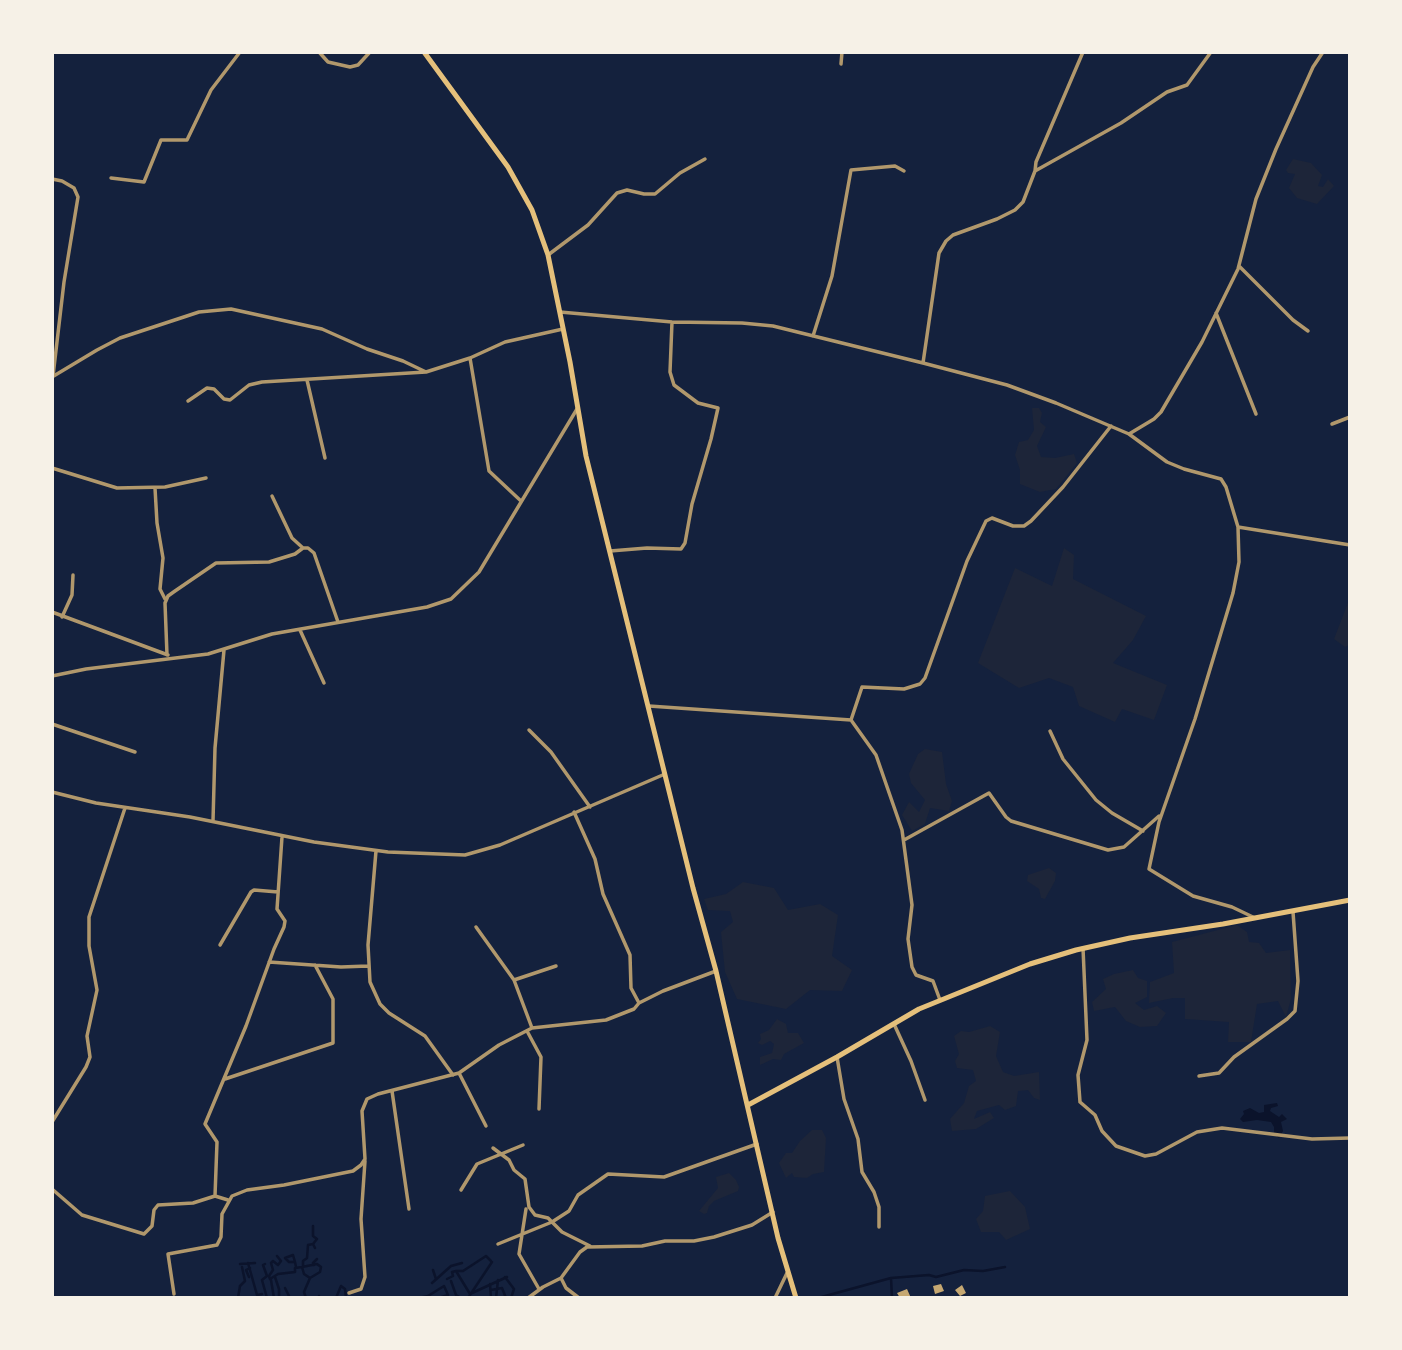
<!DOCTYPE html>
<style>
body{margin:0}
#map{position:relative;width:1402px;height:1350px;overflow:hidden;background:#14213d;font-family:"Space Grotesk",sans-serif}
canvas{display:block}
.frame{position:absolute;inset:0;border:54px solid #f6f1e7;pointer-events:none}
</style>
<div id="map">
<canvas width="1402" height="1350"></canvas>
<div class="frame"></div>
</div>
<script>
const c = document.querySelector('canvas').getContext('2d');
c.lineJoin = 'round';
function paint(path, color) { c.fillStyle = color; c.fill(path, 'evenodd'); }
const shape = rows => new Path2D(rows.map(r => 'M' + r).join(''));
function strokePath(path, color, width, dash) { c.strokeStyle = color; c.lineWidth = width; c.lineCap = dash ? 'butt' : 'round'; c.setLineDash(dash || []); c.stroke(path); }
paint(shape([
 [1293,159,1311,163,1322,175,1318,186,1323,187,1328,179,1334,186,1317,204,1297,198,1289,188,1295,174,1288,173,1286,170],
 [1032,408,1039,408,1042,413,1040,422,1046,427,1037,446,1041,457,1055,458,1074,454,1077,463,1056,489,1040,492,1020,484,1020,470,1015,455,1019,442,1028,440,1034,430],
 [1064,548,1074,555,1073,579,1146,616,1133,640,1113,663,1167,685,1154,720,1122,709,1115,722,1079,706,1073,687,1049,678,1019,688,978,663,1015,568,1052,586],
 [1349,600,1349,645,1345,647,1334,639],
 [925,749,942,752,946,784,952,801,949,811,930,808,925,824,912,831,902,815,909,802,919,812,925,800,911,783,909,774,918,754],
 [1049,868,1056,873,1055,881,1045,899,1041,898,1039,889,1027,881,1028,875],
 [743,882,774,888,788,910,820,904,838,915,832,956,852,970,842,991,810,990,786,1009,737,999,725,972,721,932,733,922,730,911,708,910,704,899,726,894],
 [1237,925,1247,932,1249,942,1259,943,1266,953,1290,950,1291,999,1286,1017,1278,1001,1257,1004,1251,1042,1228,1042,1229,1022,1185,1019,1185,998,1173,998,1149,1003,1150,982,1174,973,1172,942],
 [1133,970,1138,978,1147,981,1147,997,1135,1003,1144,1010,1157,1006,1166,1013,1157,1026,1140,1027,1126,1021,1115,1007,1094,1011,1092,1002,1106,989,1103,979,1114,974],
 [777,1019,786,1024,788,1033,798,1033,804,1043,784,1054,781,1060,773,1059,760,1065,760,1057,772,1053,774,1044,770,1041,762,1045,758,1043,761,1039,760,1034,769,1030],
 [990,1026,1000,1032,996,1056,1003,1072,1014,1076,1039,1072,1040,1100,1034,1098,1028,1090,1018,1091,1016,1106,1005,1110,999,1105,977,1111,974,1119,990,1112,994,1118,976,1129,952,1131,950,1119,964,1103,969,1086,976,1081,973,1070,957,1068,955,1061,959,1054,954,1036,961,1031,969,1032],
 [812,1130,822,1130,826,1138,824,1172,813,1174,807,1178,794,1177,792,1173,786,1178,779,1163,786,1153,792,1153,800,1141],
 [729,1173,736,1180,739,1187,738,1191,714,1201,709,1206,707,1213,704,1214,699,1211,718,1188,716,1177],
 [1010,1191,1025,1207,1030,1229,1006,1240,999,1232,981,1232,976,1219,983,1211,985,1196]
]), '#1d2539');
paint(shape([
 [1277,1103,1278,1106,1271,1108,1270,1111,1279,1117,1282,1114,1287,1119,1281,1122,1283,1131,1279,1138,1274,1134,1274,1127,1271,1122,1257,1120,1243,1122,1240,1119,1244,1114,1243,1111,1250,1108,1259,1113,1264,1112,1264,1105]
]), '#0b132b');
strokePath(shape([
 [313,1226,313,1236,317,1239,313,1244,315,1248],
 [277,1256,281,1261,278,1265,273,1261,271,1263,273,1270,269,1276,270,1279,278,1274,295,1272,295,1268,302,1267,304,1274,310,1278],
 [295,1262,289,1262,285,1258,293,1255,295,1262,296,1267],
 [248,1263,257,1295,262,1294],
 [240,1264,255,1263],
 [265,1264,263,1265,267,1276,262,1280,267,1298],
 [314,1265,313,1263,317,1259],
 [303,1266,303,1261,307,1258,308,1245,313,1244],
 [302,1267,317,1264,321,1267,320,1272,310,1278,304,1292,306,1298],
 [433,1270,436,1279],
 [249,1277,246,1270,250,1268],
 [275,1277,279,1289,279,1298],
 [505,1277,514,1289,511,1298],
 [891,1278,892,1298],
 [447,1279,453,1276,452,1272,456,1271],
 [271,1280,274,1298],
 [451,1281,456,1295,461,1298],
 [432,1283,451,1266,462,1263],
 [490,1284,491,1298],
 [285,1288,290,1298],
 [491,1290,502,1288,506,1298],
 [472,1293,507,1277],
 [470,1294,456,1271,463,1271,486,1256,491,1261],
 [319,1296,319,1298],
 [238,1298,240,1286,245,1281,242,1267],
 [336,1298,341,1286,345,1289,346,1298],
 [419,1298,428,1296,444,1286,448,1295,439,1298],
 [468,1298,492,1262],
 [496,1298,498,1280],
 [818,1298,891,1278,929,1275,936,1277,964,1270,983,1271,1005,1267]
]), '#0b132b', 2.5);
paint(shape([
 [941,1284,944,1291,935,1294,933,1286],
 [962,1285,966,1293,960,1296,955,1290],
 [907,1289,911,1298,900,1298,897,1293]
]), '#c6a872');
strokePath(shape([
 [319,52,328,62,350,67,358,65,370,52],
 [841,64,842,52],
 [1035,171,1121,123,1167,92,1187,85,1211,52],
 [111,178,144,182,161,140,187,140,211,90,240,52],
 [52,179,62,181,74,188,78,197,64,282,53,376],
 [548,255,588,225,617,193,627,190,644,194,655,194,680,173,705,159],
 [1239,266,1293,320,1308,331],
 [560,312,672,322,742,323,773,326,923,363,1007,385,1056,403,1129,434,1167,462,1184,469,1221,479,1226,487,1238,527,1239,562,1233,593,1195,719,1159,822,1149,869,1193,896,1232,907,1255,918],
 [1216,313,1256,414],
 [813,336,832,276,851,170,895,166,904,171],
 [470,358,489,471,521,501],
 [923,363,939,253,946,241,953,235,997,219,1015,210,1023,202,1035,171,1036,162,1083,52],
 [52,377,97,350,120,338,199,312,231,309,322,329,367,349,403,361,426,372],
 [307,380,325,458],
 [188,401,207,388,214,389,224,399,230,400,249,385,262,382,426,372,470,358,505,342,563,329],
 [1332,424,1350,417],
 [1129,434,1154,419,1161,412,1202,342,1238,269,1256,199,1276,149,1313,67,1323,52],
 [52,468,117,488,165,487,206,478],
 [155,488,157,523,163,558,160,589,165,599],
 [272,496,292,538,303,548,308,548,314,553,338,622],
 [1238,527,1350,545],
 [610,551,647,548,681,549,685,543,692,504,711,439,718,408,698,403,674,385,670,372,672,322],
 [52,612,168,655],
 [62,617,72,595,73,575],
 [300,630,324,683],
 [167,655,165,603,168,596,175,591,216,563,269,562,295,554,303,548],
 [52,676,86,669,208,654,272,634,427,607,451,599,479,572,577,409],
 [649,706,851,720,876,755,902,830,912,905,908,939,912,967,916,975,933,981,940,1000],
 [851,720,862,687,904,689,920,684,925,678,967,561,986,521,992,518,1013,526,1024,526,1031,521,1063,487,1111,426],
 [52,724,135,752],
 [529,730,551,752,590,807],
 [1050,731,1063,759,1096,800,1112,813,1143,831],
 [52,792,96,803,190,817,314,842,388,852,465,855,500,845,665,774],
 [574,812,595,859,603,894,630,955,631,988,639,1003],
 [213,821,215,748,224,650],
 [904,840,989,793,1006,817,1011,821,1108,850,1124,847,1159,816],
 [376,851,368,945,370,982,380,1004,389,1013,425,1036,453,1075],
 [476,927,514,980,532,1028],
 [220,945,251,892,254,890,278,892],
 [1083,948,1087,1040,1078,1075,1080,1102,1095,1115,1102,1131,1116,1146,1145,1156,1156,1154,1197,1132,1222,1128,1312,1139,1350,1138],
 [269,962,341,967,368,966],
 [514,980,556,966],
 [894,1024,911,1061,925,1100],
 [527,1031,541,1057,539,1109],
 [837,1057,844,1099,858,1139,862,1172,874,1192,879,1207,879,1227],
 [459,1073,486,1126],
 [1199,1076,1219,1073,1234,1057,1287,1019,1295,1011,1298,981,1293,912],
 [225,1079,333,1043,333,999,315,965],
 [392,1091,409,1209],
 [52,1122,86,1067,90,1057,87,1036,97,990,89,946,89,917,125,808],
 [493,1148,509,1160,514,1170,525,1179,529,1207,535,1215,548,1218,562,1232,590,1246],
 [52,1189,82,1215,144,1234,152,1226,154,1210,158,1205,193,1203,215,1196,228,1200],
 [461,1190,477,1164,523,1145],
 [215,1196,217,1142,205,1124,246,1026,274,949,284,927,285,921,277,909,282,837],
 [526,1209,519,1254,539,1289],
 [498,1244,552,1222,569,1211,578,1195,608,1174,664,1177,757,1144],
 [561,1278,566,1288,579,1298],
 [349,1293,361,1289,365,1277,361,1219,365,1161],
 [174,1294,168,1254,217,1245,221,1237,222,1214,232,1196,247,1190,284,1185,353,1171,361,1165,365,1159,362,1111,367,1099,378,1094,459,1073,499,1045,532,1028,606,1020,634,1009,639,1003,663,991,716,971],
 [528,1298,543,1287,561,1278,580,1252,587,1247,642,1246,665,1241,694,1241,714,1237,752,1225,773,1212],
 [775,1298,787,1273]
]), '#b1986c', 3.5);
strokePath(shape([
 [424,52,508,167,532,210,548,255,570,362,586,456,693,888,716,971,778,1238,796,1298],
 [748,1105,837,1057,919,1009,1030,964,1076,950,1130,938,1223,924,1350,900]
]), '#e5c07b', 5);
</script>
